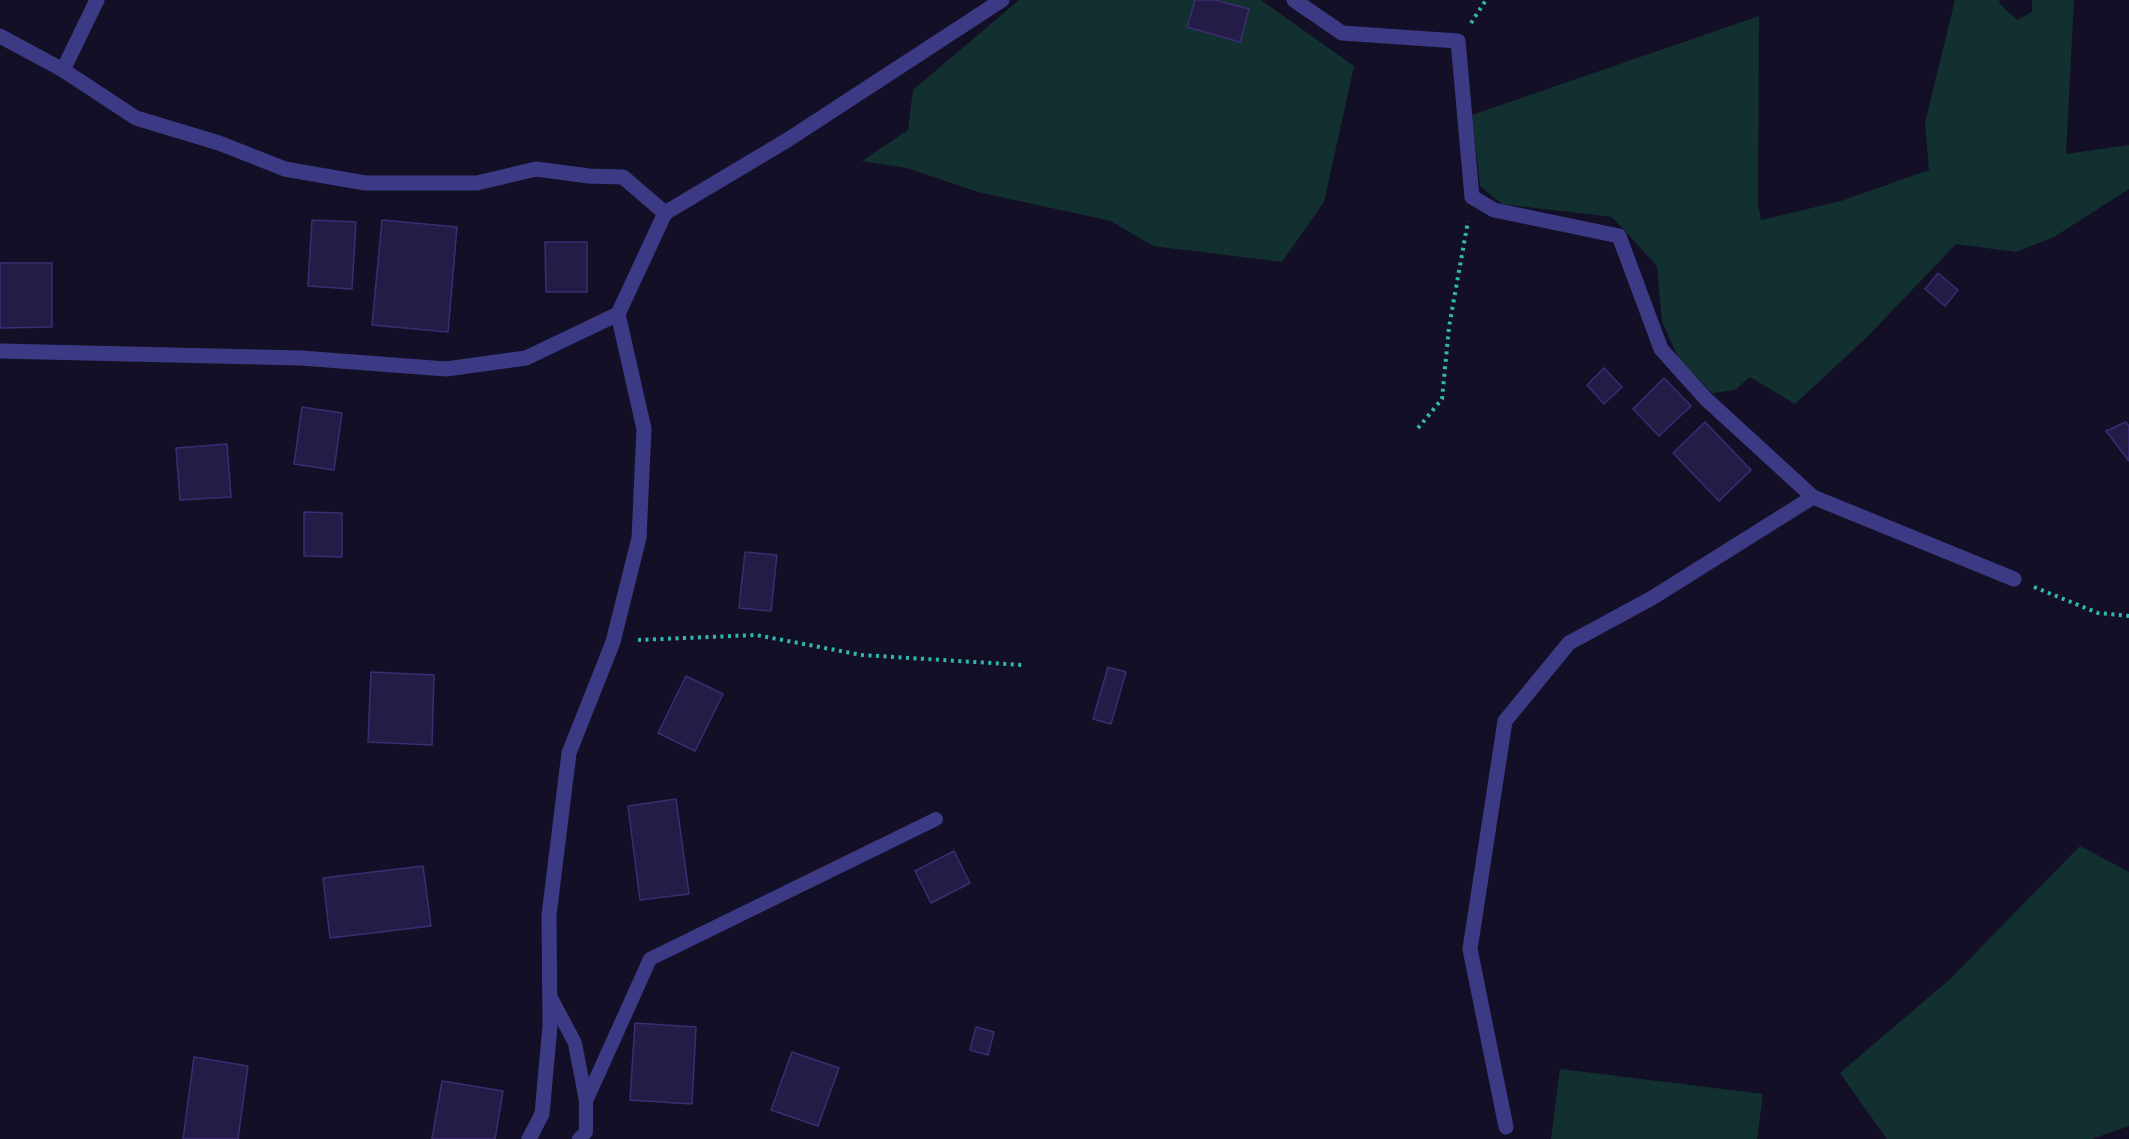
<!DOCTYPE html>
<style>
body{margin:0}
canvas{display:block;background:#130f26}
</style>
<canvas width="2129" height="1139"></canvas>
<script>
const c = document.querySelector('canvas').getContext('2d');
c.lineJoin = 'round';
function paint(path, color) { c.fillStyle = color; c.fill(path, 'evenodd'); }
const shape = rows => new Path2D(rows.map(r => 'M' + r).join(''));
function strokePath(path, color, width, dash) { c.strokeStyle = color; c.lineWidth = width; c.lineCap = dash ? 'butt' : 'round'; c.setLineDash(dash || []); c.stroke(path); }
paint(shape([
 [1019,0,1261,0,1354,66,1324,202,1282,262,1153,246,1111,221,978,192,907,168,862,161,908,130,913,90],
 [1955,0,1999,0,2000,4,2017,20,2032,12,2032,0,2074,0,2066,154,2129,145,2129,189,2054,237,2016,252,1956,244,1867,337,1795,404,1750,377,1735,390,1712,393,1679,359,1662,322,1657,266,1612,217,1502,204,1480,186,1472,115,1759,16,1758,205,1761,220,1841,201,1929,170,1925,123],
 [2080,846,2129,872,2129,1126,2092,1139,1887,1139,1840,1073,1950,979],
 [1560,1069,1763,1094,1757,1139,1551,1139]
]), '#12302f');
const building = shape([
 [1195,0,1215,0,1249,9,1240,42,1187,27,1195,0],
 [312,220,356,222,352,289,308,286,312,220],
 [382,220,457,227,448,332,372,325,382,220],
 [545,242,587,242,587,292,546,292,545,242],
 [0,263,52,263,52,327,0,328,0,263],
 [1938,273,1958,290,1945,306,1925,289,1938,273],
 [1604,368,1622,387,1604,404,1587,385,1604,368],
 [1664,378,1691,406,1659,436,1633,409,1664,378],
 [302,407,342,413,334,470,294,464,302,407],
 [1705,422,1751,470,1719,501,1673,453,1705,422],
 [2126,422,2129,426,2129,461,2106,431,2126,422],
 [227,444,231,497,180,500,176,448,227,444],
 [304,512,342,513,342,557,304,556,304,512],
 [745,552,777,555,771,611,739,608,745,552],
 [1108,667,1126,672,1111,724,1093,719,1108,667],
 [371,672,434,675,432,745,368,742,371,672],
 [686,676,723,694,695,751,658,733,686,676],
 [676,799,689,894,640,900,628,806,676,799],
 [954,851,970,883,931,903,915,871,954,851],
 [423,866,431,926,330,938,323,878,423,866],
 [635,1023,696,1027,692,1104,630,1100,635,1023],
 [976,1027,994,1032,988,1055,970,1050,976,1027],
 [792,1052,839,1068,818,1126,771,1110,792,1052],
 [194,1057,248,1066,238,1139,183,1139,194,1057],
 [442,1081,503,1091,495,1139,432,1139,442,1081]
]);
paint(building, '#241b47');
strokePath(building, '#3b2d73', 1.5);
strokePath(shape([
 [1471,23,1486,0],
 [1418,428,1442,399,1449,327,1468,221],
 [2034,587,2098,613,2129,616],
 [638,640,756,635,862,655,1023,665]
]), '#2fb8b0', 4, [3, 4.5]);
strokePath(shape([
 [550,996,575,1043,586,1101,586,1132,579,1139],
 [586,1101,650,959,936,819]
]), '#3d3a85', 14);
strokePath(shape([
 [1294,0,1342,33,1458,41,1472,197,1494,210,1619,236,1661,349,1706,399,1813,497,2014,579],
 [0,36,63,70,136,118,219,143,285,169,365,183,477,183,536,169,589,176,623,177,665,213],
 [63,70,97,0],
 [618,314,665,213,789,139,1002,0],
 [0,351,301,358,446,369,526,358,618,314,644,429,639,538,613,642,569,753,549,915,550,1026,542,1114,529,1139],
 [1506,1127,1470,949,1505,721,1569,643,1652,598,1813,497]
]), '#3d3a85', 15);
</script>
